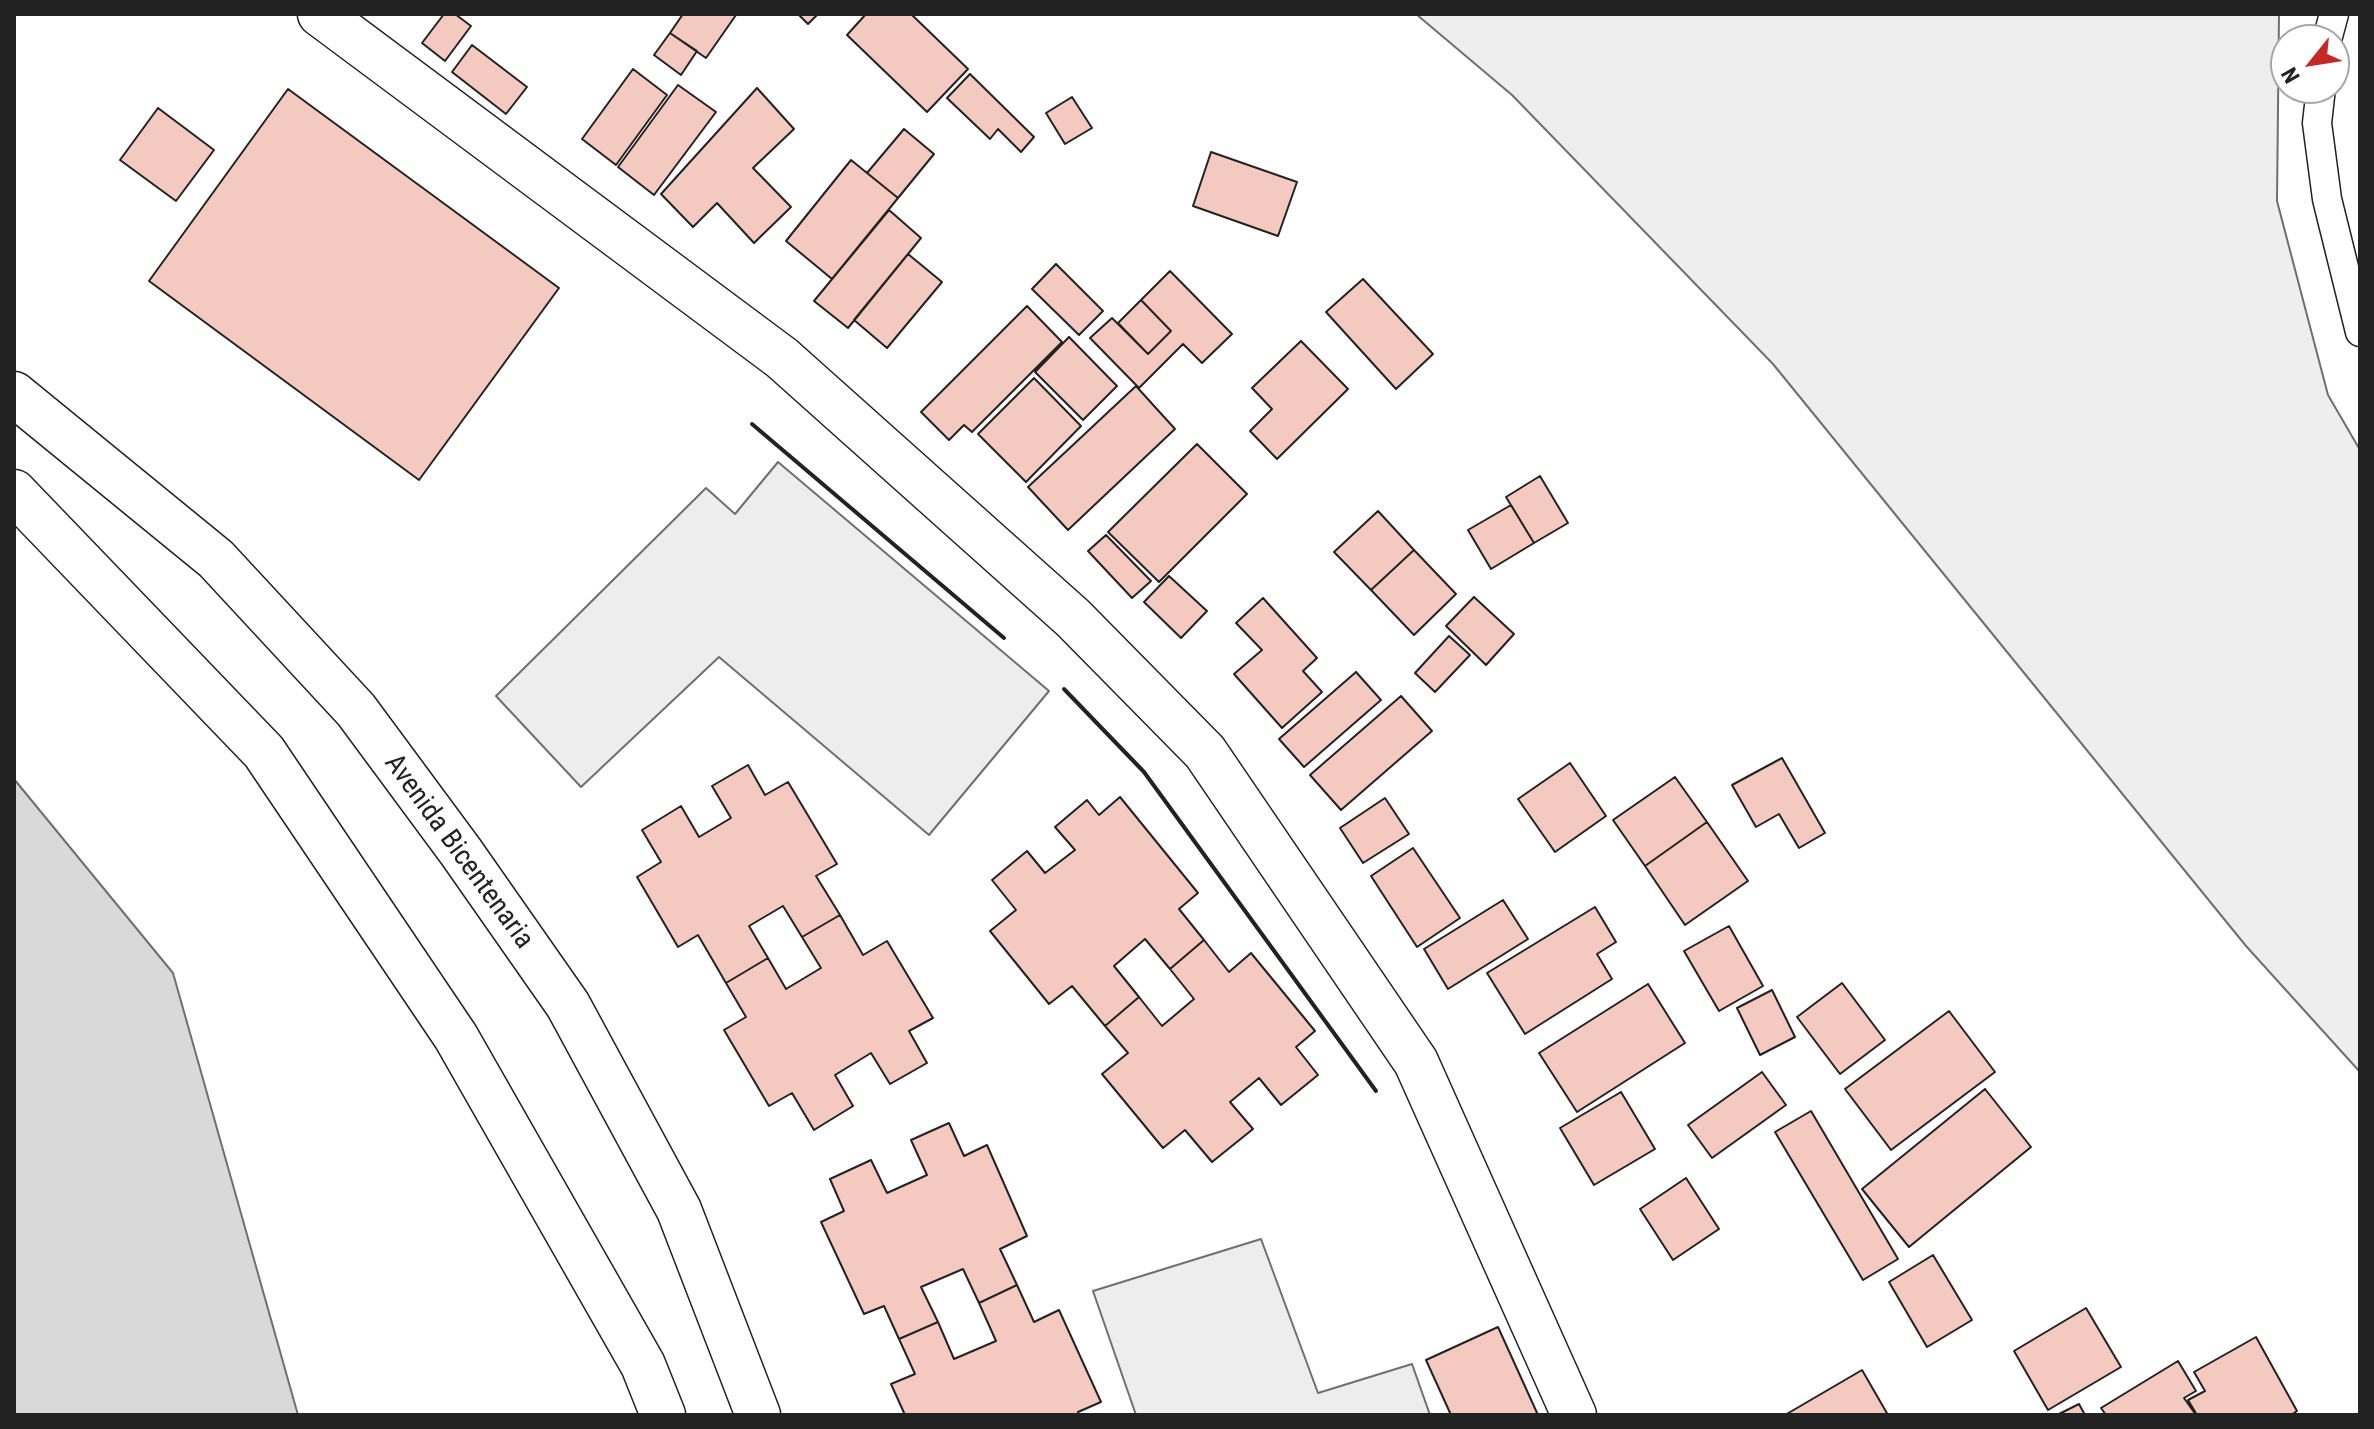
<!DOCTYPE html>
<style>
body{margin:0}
#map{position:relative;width:2374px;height:1429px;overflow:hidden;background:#fff;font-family:"Roboto Condensed",sans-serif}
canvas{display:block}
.frame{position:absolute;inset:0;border:16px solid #222;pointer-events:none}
.north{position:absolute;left:2270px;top:24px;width:80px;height:80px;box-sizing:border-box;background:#fff;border:2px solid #a7a7a7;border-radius:50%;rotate:240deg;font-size:22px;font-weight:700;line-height:32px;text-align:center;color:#222}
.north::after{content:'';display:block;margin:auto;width:28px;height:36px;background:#c62828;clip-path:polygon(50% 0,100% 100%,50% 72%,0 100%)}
</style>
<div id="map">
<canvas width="2374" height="1429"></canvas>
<div class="frame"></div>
<div class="north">N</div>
</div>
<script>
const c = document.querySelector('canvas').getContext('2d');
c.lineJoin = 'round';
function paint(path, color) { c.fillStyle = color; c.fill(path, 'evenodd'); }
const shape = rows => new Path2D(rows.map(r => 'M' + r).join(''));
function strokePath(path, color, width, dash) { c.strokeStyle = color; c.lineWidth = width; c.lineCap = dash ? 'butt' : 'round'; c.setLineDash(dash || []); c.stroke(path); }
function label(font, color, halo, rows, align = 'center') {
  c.font = font + ' "Roboto Condensed",sans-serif'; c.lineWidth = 6; c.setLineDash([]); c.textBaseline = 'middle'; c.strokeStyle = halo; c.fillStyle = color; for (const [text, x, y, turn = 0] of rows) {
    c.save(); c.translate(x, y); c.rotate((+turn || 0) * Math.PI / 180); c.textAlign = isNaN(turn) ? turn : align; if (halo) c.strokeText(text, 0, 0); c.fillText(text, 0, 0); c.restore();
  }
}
const green = shape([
 [1416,14,2279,14,2277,201,2328,395,2360,450,2360,1072,2246,946,1773,364,1512,95,1416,14]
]);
paint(green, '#eee');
strokePath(green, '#6f6f6f', 2);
const parking = shape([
 [778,462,1049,691,929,835,719,657,581,787,496,696,706,488,735,514,778,462],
 [1261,1239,1318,1393,1412,1364,1430,1415,1136,1415,1093,1291,1261,1239]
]);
paint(parking, '#ededed');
strokePath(parking, '#6f6f6f', 2);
const water = shape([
 [14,779,173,973,298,1415,14,1415,14,779]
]);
paint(water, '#d9d9d9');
strokePath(water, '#6f6f6f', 2);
const building = shape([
 [444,14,455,14,471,26,445,61,422,43,444,14],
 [683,14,735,14,736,15,706,58,670,33,683,14],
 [798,14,818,14,808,24,798,14],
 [866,14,911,14,968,69,927,112,847,35,866,14],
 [670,33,697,51,681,75,654,55,670,33],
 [472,45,527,87,506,114,452,72,472,45],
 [633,69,667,95,616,165,582,139,633,69],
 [970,74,1034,137,1021,152,998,129,990,139,947,98,970,74],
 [678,85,716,112,654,195,618,167,678,85],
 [757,88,794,129,753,168,791,207,754,243,717,203,693,227,661,194,757,88],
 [288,89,559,288,419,480,149,281,288,89],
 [1072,97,1092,128,1065,144,1046,113,1072,97],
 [158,108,214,150,176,201,120,160,158,108],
 [904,129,934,154,898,198,867,173,904,129],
 [1211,152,1297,182,1278,236,1193,206,1211,152],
 [851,160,898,198,832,279,786,241,851,160],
 [889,210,921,238,848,328,814,301,889,210],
 [908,254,942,282,887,348,854,320,908,254],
 [1056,264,1103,311,1079,335,1032,289,1056,264],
 [1170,271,1232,334,1202,363,1183,344,1139,388,1090,338,1112,318,1148,354,1171,331,1141,300,1170,271],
 [1363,279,1433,354,1396,389,1326,312,1363,279],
 [1141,300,1171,331,1148,354,1118,323,1141,300],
 [1027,306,1062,342,972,432,964,425,949,440,921,412,1027,306],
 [1069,337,1117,386,1083,420,1035,372,1069,337],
 [1301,341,1348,389,1277,459,1250,431,1272,409,1252,388,1301,341],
 [1034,378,1081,426,1026,482,978,434,1034,378],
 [1136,386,1175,429,1068,530,1028,487,1136,386],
 [1197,444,1247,494,1159,582,1108,532,1197,444],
 [1540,476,1568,523,1534,543,1506,497,1540,476],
 [1511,505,1534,543,1491,569,1468,530,1511,505],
 [1378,511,1414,550,1371,590,1334,552,1378,511],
 [1106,535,1151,581,1132,598,1088,551,1106,535],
 [1414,550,1456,594,1414,635,1371,590,1414,550],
 [1169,576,1207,611,1181,638,1144,602,1169,576],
 [1474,597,1514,634,1486,665,1446,626,1474,597],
 [1263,598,1317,658,1303,671,1322,692,1282,728,1234,674,1262,650,1236,623,1263,598],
 [1449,636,1470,655,1435,692,1415,673,1449,636],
 [1356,672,1381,700,1304,767,1279,739,1356,672],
 [1401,696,1432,731,1341,810,1310,775,1401,696],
 [1782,758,1825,833,1799,848,1779,814,1756,827,1732,785,1782,758],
 [1570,763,1606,816,1555,852,1518,799,1570,763],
 [748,765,765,795,788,782,837,864,816,876,840,915,802,937,783,906,749,926,768,958,726,983,698,935,678,947,637,877,661,862,642,830,681,806,699,837,731,818,712,786,748,765],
 [1675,777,1707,822,1645,866,1613,820,1675,777],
 [1120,797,1198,893,1179,909,1204,940,1170,969,1145,939,1114,966,1139,997,1105,1026,1072,986,1049,1004,990,931,1016,910,992,880,1027,851,1045,873,1075,850,1055,827,1087,800,1099,815,1120,797],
 [1385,798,1409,834,1363,863,1340,828,1385,798],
 [1707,822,1748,881,1685,925,1645,866,1707,822],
 [1413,848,1460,918,1417,947,1371,876,1413,848],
 [1503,900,1528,939,1448,989,1424,949,1503,900],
 [1595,907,1616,942,1597,954,1612,979,1525,1034,1487,973,1595,907],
 [840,915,863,955,887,941,933,1018,909,1031,927,1063,890,1084,871,1053,835,1075,853,1106,814,1130,792,1093,769,1106,724,1030,746,1017,726,983,768,958,786,989,821,968,802,937,840,915],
 [1729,926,1763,986,1719,1011,1684,951,1729,926],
 [1204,940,1229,972,1251,953,1315,1031,1296,1047,1318,1075,1281,1105,1259,1078,1230,1102,1253,1129,1212,1162,1185,1130,1163,1148,1102,1074,1128,1053,1105,1026,1139,997,1162,1026,1194,999,1170,969,1204,940],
 [1842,983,1885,1040,1840,1074,1797,1017,1842,983],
 [1648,984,1685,1043,1577,1112,1539,1053,1648,984],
 [1772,990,1795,1037,1760,1055,1737,1008,1772,990],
 [1949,1011,1995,1072,1891,1150,1845,1089,1949,1011],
 [1762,1072,1786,1105,1712,1158,1688,1125,1762,1072],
 [1985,1089,2031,1147,1909,1247,1862,1189,1985,1089],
 [1621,1092,1655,1149,1594,1185,1560,1128,1621,1092],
 [1811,1111,1898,1259,1863,1280,1775,1132,1811,1111],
 [949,1123,964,1156,987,1145,1027,1236,1000,1249,1017,1285,979,1303,963,1269,921,1287,938,1322,899,1339,884,1306,864,1314,821,1222,844,1211,830,1179,871,1160,887,1193,927,1175,911,1140,949,1123],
 [1686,1178,1719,1229,1673,1260,1640,1209,1686,1178],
 [1933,1255,1972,1320,1927,1347,1889,1282,1933,1255],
 [1017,1285,1034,1322,1059,1310,1101,1402,1078,1412,1079,1415,905,1415,891,1384,915,1374,899,1339,938,1322,954,1359,996,1341,979,1303,1017,1285],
 [2086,1308,2121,1367,2048,1410,2014,1351,2086,1308],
 [1498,1327,1538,1415,1451,1415,1426,1360,1498,1327],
 [2256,1337,2297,1411,2291,1415,2197,1415,2188,1400,2205,1391,2194,1372,2256,1337],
 [2178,1361,2196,1391,2184,1398,2196,1415,2106,1415,2101,1408,2178,1361],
 [1862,1370,1888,1415,1785,1415,1862,1370],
 [2079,1404,2085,1415,2057,1415,2079,1404]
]);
paint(building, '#f3c9c0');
strokePath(building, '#222', 2);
const lane = shape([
 [2327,40,2334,14],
 [2321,88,2317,123,2327,199,2360,332]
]);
const street = shape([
 [320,14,782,358,1073,618,1205,752,1416,1062,1574,1415]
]);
const secondary = shape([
 [14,394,216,559,356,710,461,852,568,1005,679,1210,758,1415],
 [14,492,264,752,456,1037,643,1365,663,1415]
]);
strokePath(lane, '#222', 31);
strokePath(street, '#222', 47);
strokePath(secondary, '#222', 47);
strokePath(lane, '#fff', 28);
strokePath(street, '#fff', 44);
strokePath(secondary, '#fff', 44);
strokePath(shape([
 [752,424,1004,638],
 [1064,689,1144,772,1376,1091]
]), '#222', 4);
label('28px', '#222', '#fff', [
 ["Avenida Bicentenaria",458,852,54]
]);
</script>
